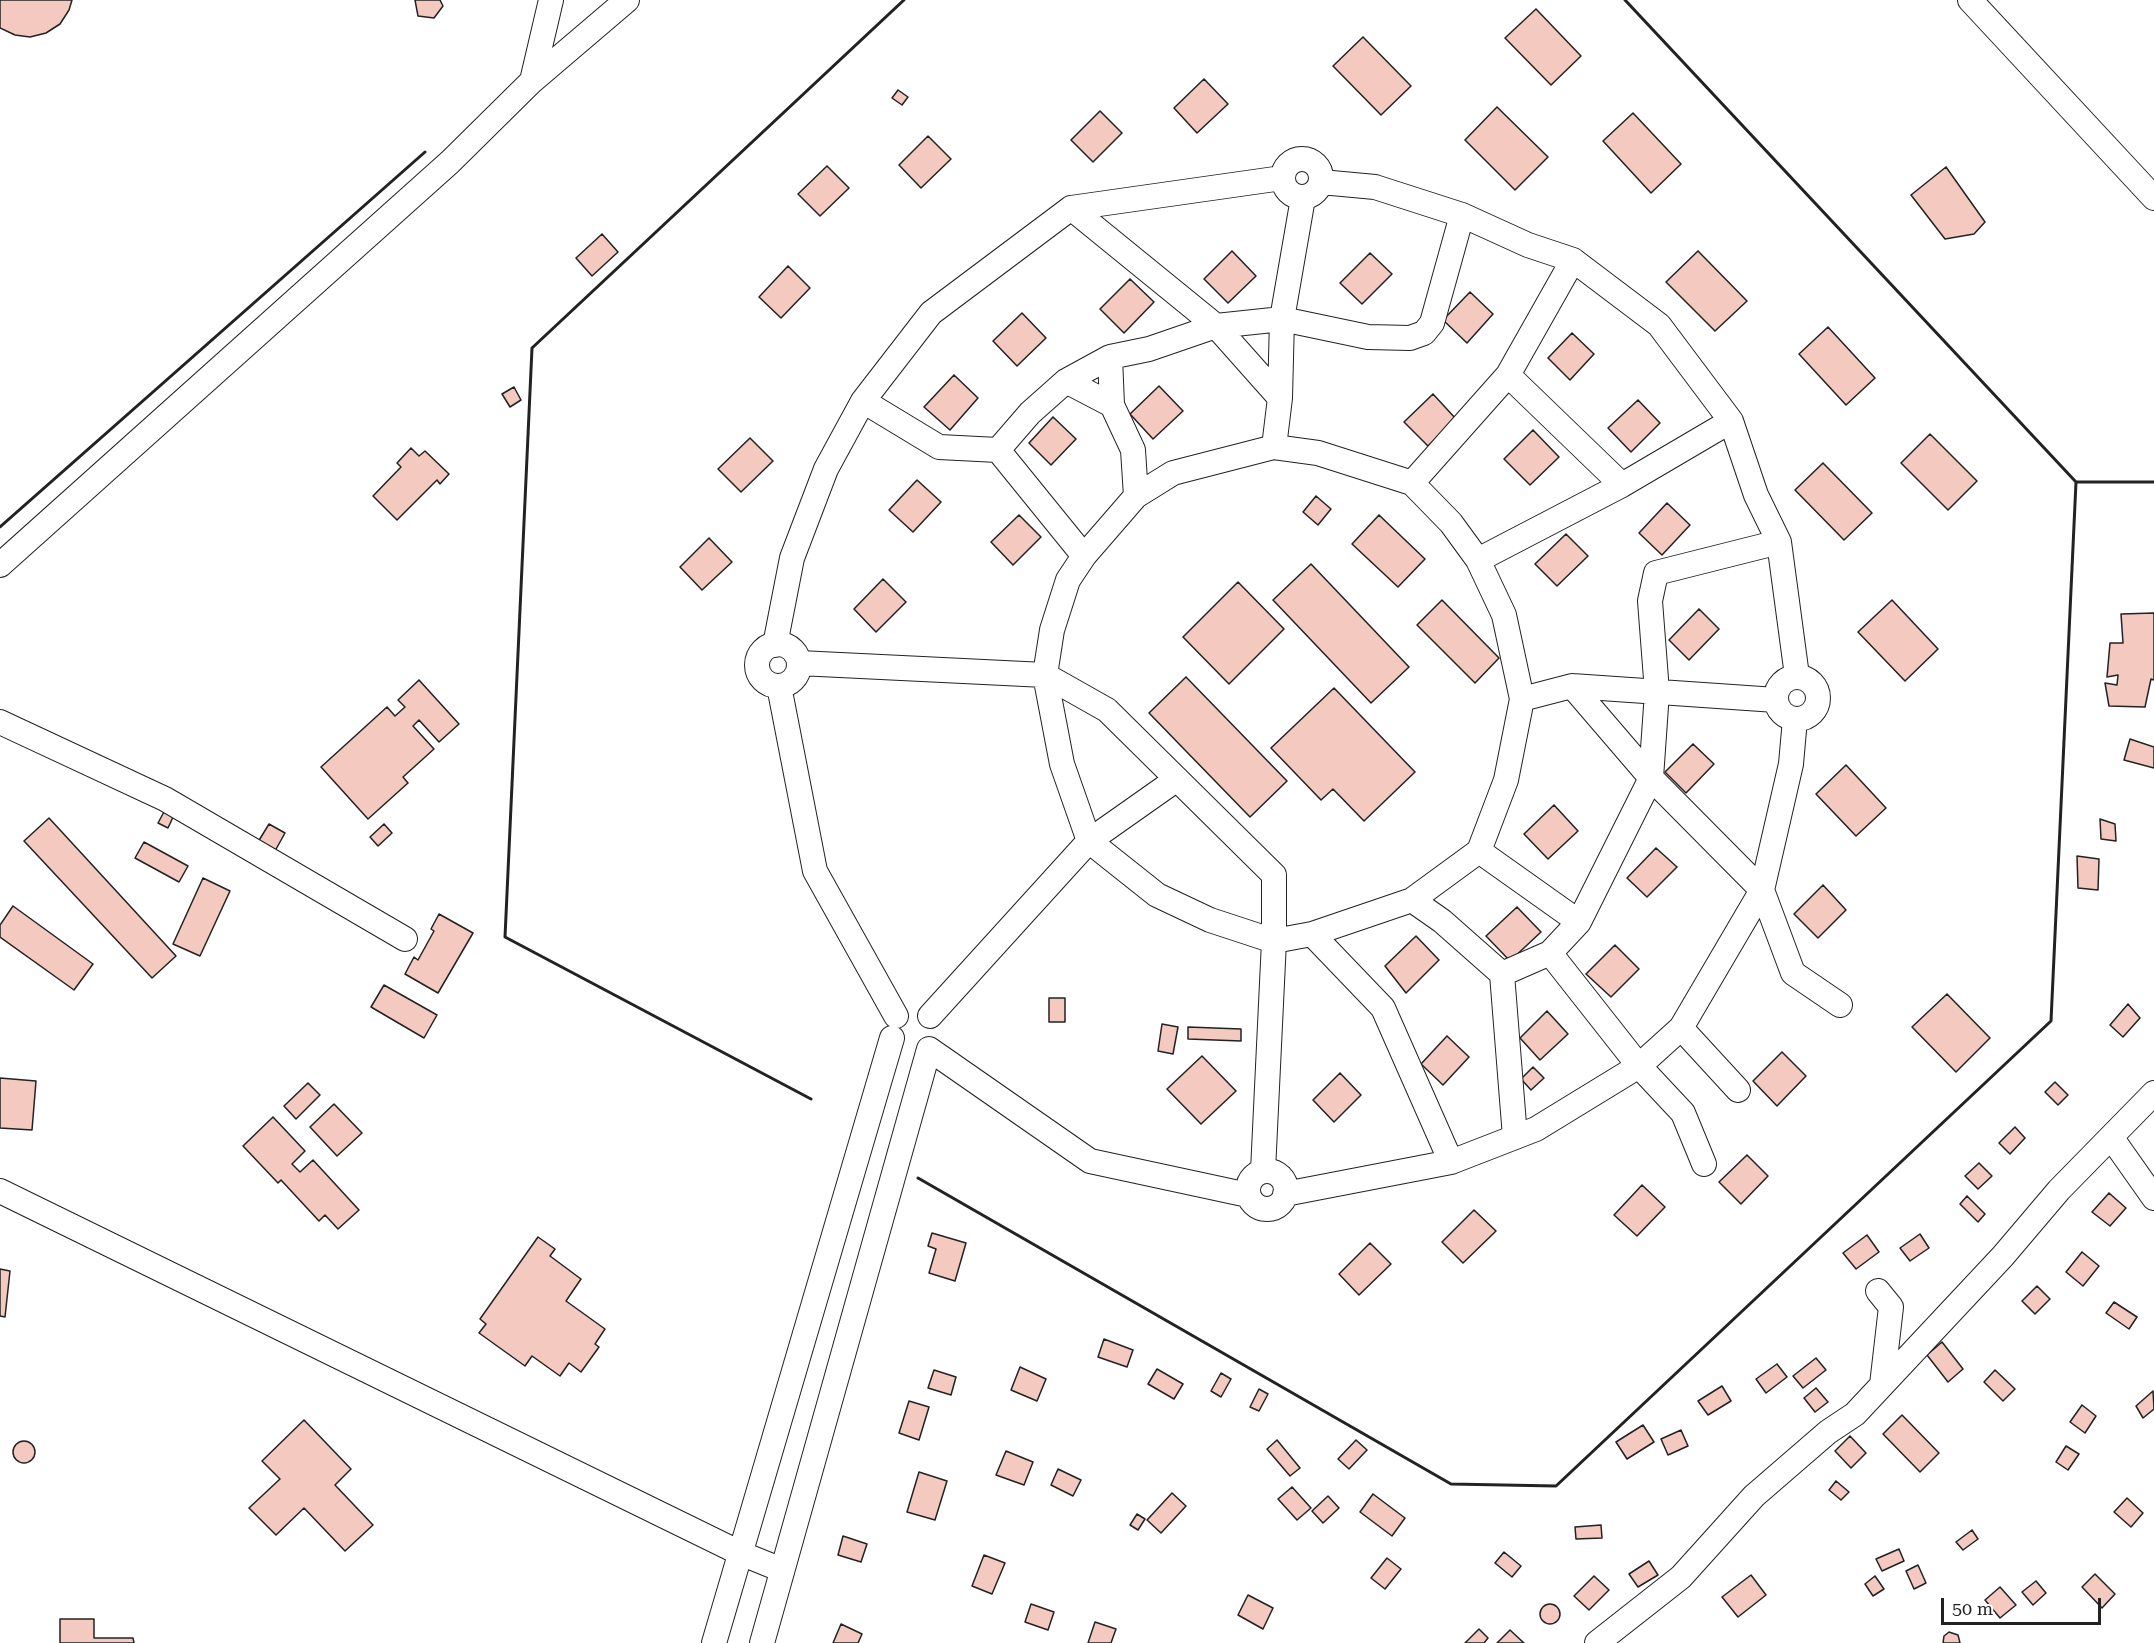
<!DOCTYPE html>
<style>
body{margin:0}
#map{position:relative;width:2154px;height:1643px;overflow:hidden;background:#fff;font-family:"Roboto Serif",serif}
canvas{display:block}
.scale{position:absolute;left:1941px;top:1598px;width:160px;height:27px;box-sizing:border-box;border:3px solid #222;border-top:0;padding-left:8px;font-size:18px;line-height:21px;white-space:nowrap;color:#222;-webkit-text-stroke:4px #fff;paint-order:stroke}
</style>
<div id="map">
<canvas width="2154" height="1643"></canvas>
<div class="scale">50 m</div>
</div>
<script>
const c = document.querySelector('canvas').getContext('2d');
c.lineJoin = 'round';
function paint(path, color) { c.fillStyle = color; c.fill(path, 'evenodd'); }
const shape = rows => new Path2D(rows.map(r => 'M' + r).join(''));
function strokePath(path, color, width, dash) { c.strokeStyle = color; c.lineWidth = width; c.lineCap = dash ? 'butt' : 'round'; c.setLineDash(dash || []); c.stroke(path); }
const building = shape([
 [0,0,72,0,69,10,60,24,46,33,30,37,15,35,0,28,0,0],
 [415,0,440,0,443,6,434,18,418,16,415,0],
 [1536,9,1581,56,1551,85,1505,38,1536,9],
 [1363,37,1411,86,1381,115,1333,66,1363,37],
 [1204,79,1228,104,1197,133,1174,108,1204,79],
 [898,90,908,97,902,105,892,98,898,90],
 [1497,107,1548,157,1515,190,1465,140,1497,107],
 [1100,111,1122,133,1093,162,1071,140,1100,111],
 [1633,113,1681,164,1651,193,1603,141,1633,113],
 [928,136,951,159,921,188,899,165,928,136],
 [827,166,849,188,820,216,798,194,827,166],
 [1946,167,1985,222,1974,234,1945,239,1911,195,1946,167],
 [602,234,618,252,592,276,576,258,602,234],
 [1232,251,1256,276,1228,303,1204,279,1232,251],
 [1698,251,1747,301,1715,331,1666,282,1698,251],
 [1370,253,1392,274,1362,304,1340,283,1370,253],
 [788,266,810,288,781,318,759,297,788,266],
 [1130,279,1154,302,1124,333,1100,309,1130,279],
 [1470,292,1493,314,1467,343,1443,320,1470,292],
 [1022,313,1046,338,1017,366,993,341,1022,313],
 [1828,327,1875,378,1846,405,1799,354,1828,327],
 [1572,333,1594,354,1570,380,1548,358,1572,333],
 [954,375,978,398,950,430,924,407,954,375],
 [1159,386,1183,411,1153,439,1130,414,1159,386],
 [514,387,521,400,510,407,502,394,514,387],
 [1433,394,1456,419,1428,446,1404,422,1433,394],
 [1638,400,1660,423,1631,452,1608,428,1638,400],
 [1053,417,1076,439,1051,465,1029,443,1053,417],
 [1533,430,1559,457,1530,485,1504,459,1533,430],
 [1930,434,1977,481,1948,510,1901,463,1930,434],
 [750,438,773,461,741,492,718,469,750,438],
 [411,448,419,456,425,451,449,474,440,484,437,480,397,520,373,496,401,467,397,463,411,448],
 [1823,463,1872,513,1844,540,1795,490,1823,463],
 [917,480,941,502,913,532,889,510,917,480],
 [1316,496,1331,509,1318,525,1303,512,1316,496],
 [1667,503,1690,525,1662,555,1639,533,1667,503],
 [1019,515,1041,537,1013,565,991,542,1019,515],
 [1379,515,1425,559,1398,587,1352,544,1379,515],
 [1566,534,1588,556,1557,586,1535,564,1566,534],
 [709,538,732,562,702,590,680,567,709,538],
 [1311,564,1409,667,1371,703,1273,600,1311,564],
 [883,579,906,602,876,632,854,609,883,579],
 [1238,582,1284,629,1229,684,1183,637,1238,582],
 [1442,600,1499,658,1475,683,1417,625,1442,600],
 [1892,600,1938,649,1905,681,1858,632,1892,600],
 [1699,609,1719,629,1689,660,1669,640,1699,609],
 [2154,613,2154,680,2151,679,2145,707,2109,706,2105,683,2117,685,2118,675,2107,677,2110,643,2123,643,2121,614,2154,613],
 [1186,677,1287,781,1250,817,1149,713,1186,677],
 [419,680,459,724,439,742,419,720,413,726,434,749,403,777,408,783,368,819,321,767,387,707,395,716,405,707,398,700,419,680],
 [1334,688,1415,772,1364,821,1333,789,1321,800,1271,748,1334,688],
 [2130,739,2154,747,2154,768,2124,760,2130,739],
 [1693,744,1714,764,1686,793,1665,772,1693,744],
 [1846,765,1886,808,1856,836,1816,794,1846,765],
 [1554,805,1578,831,1548,859,1524,834,1554,805],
 [165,810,174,815,168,828,158,823,165,810],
 [49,818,176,956,152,978,24,841,49,818],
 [2100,819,2115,824,2116,841,2101,839,2100,819],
 [269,824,285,833,275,851,258,842,269,824],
 [384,824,392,833,378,846,370,837,384,824],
 [144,842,188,866,179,882,135,858,144,842],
 [1656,848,1677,867,1647,897,1627,878,1656,848],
 [2077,856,2099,859,2098,890,2078,888,2077,856],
 [203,878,230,891,200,956,173,944,203,878],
 [1823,885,1846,910,1818,938,1794,914,1823,885],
 [13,906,93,964,74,990,0,937,0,925,13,906],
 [1517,907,1541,932,1510,961,1486,936,1517,907],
 [439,914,473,933,438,993,405,974,414,957,418,960,434,931,431,929,439,914],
 [1416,936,1439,960,1406,993,1385,966,1416,936],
 [1615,945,1639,969,1611,997,1586,974,1615,945],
 [384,985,437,1015,424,1038,371,1007,384,985],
 [1947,994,1990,1038,1956,1072,1912,1027,1947,994],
 [1049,998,1065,998,1065,1022,1049,1022,1049,998],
 [2128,1004,2140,1018,2123,1037,2110,1025,2128,1004],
 [1547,1011,1568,1034,1540,1060,1520,1038,1547,1011],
 [1162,1024,1178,1027,1173,1054,1158,1051,1162,1024],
 [1188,1027,1241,1029,1241,1041,1188,1039,1188,1027],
 [1447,1036,1469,1057,1443,1085,1421,1064,1447,1036],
 [1782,1052,1806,1076,1777,1106,1753,1081,1782,1052],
 [1202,1056,1236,1091,1201,1124,1167,1089,1202,1056],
 [1533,1067,1544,1078,1531,1090,1521,1079,1533,1067],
 [1340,1073,1361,1095,1334,1122,1313,1100,1340,1073],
 [0,1078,36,1081,32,1130,0,1128,0,1078],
 [2055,1082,2068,1095,2058,1105,2045,1092,2055,1082],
 [308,1083,320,1095,296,1119,284,1106,308,1083],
 [334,1104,362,1133,337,1156,310,1127,334,1104],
 [273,1117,305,1151,292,1164,300,1172,313,1160,359,1210,338,1229,325,1215,319,1221,281,1180,278,1183,243,1146,273,1117],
 [2015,1127,2025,1138,2010,1154,1999,1143,2015,1127],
 [1747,1155,1768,1176,1741,1204,1719,1182,1747,1155],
 [1979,1163,1992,1176,1978,1189,1965,1176,1979,1163],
 [1642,1185,1665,1207,1637,1236,1614,1215,1642,1185],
 [2109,1193,2126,1208,2110,1226,2092,1212,2109,1193],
 [1967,1196,1985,1214,1978,1222,1960,1204,1967,1196],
 [1474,1210,1496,1231,1463,1263,1442,1242,1474,1210],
 [932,1233,966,1243,955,1281,929,1273,936,1249,928,1246,932,1233],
 [1920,1234,1929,1248,1910,1261,1900,1248,1920,1234],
 [1867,1235,1879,1252,1856,1269,1843,1253,1867,1235],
 [538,1237,555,1249,550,1256,581,1279,566,1301,605,1329,595,1344,599,1347,581,1372,569,1363,560,1376,532,1356,525,1366,479,1333,486,1324,480,1319,538,1237],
 [1370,1243,1391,1264,1359,1295,1339,1274,1370,1243],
 [2082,1252,2099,1266,2083,1286,2066,1272,2082,1252],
 [0,1269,10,1271,5,1317,0,1316,0,1269],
 [2037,1286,2050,1299,2035,1314,2022,1301,2037,1286],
 [2114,1302,2137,1317,2129,1329,2106,1313,2114,1302],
 [1104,1339,1133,1350,1127,1367,1098,1357,1104,1339],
 [1942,1342,1963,1369,1948,1382,1927,1355,1942,1342],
 [1816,1358,1826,1370,1803,1388,1793,1376,1816,1358],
 [1777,1364,1787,1377,1766,1393,1756,1379,1777,1364],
 [1020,1367,1046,1379,1037,1401,1011,1390,1020,1367],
 [1157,1369,1183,1384,1174,1399,1148,1384,1157,1369],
 [934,1370,956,1377,951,1395,928,1388,934,1370],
 [1995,1370,2015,1389,2003,1401,1984,1382,1995,1370],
 [1221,1373,1231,1379,1221,1397,1211,1391,1221,1373],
 [1722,1386,1731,1401,1708,1415,1698,1401,1722,1386],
 [1816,1388,1828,1402,1815,1412,1804,1398,1816,1388],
 [1259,1389,1268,1394,1259,1411,1250,1407,1259,1389],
 [2153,1391,2154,1409,2143,1418,2136,1406,2153,1391],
 [909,1401,929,1407,919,1440,899,1433,909,1401],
 [2082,1405,2096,1416,2085,1433,2070,1422,2082,1405],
 [1902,1415,1939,1453,1920,1472,1883,1434,1902,1415],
 [304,1420,351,1469,335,1485,373,1525,345,1551,304,1508,276,1535,249,1508,280,1479,262,1461,304,1420],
 [1643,1425,1654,1442,1627,1459,1616,1442,1643,1425],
 [1681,1430,1688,1446,1668,1455,1661,1439,1681,1430],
 [1850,1436,1866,1453,1851,1468,1835,1451,1850,1436],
 [1277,1440,1300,1468,1290,1476,1267,1449,1277,1440],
 [1356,1440,1367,1450,1349,1469,1338,1459,1356,1440],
 '13 1452a11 11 0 1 1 22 0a11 11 0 1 1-22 0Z',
 [2066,1446,2079,1454,2068,1470,2056,1462,2066,1446],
 [1006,1451,1033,1462,1024,1485,996,1475,1006,1451],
 [1058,1469,1081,1480,1073,1496,1051,1485,1058,1469],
 [919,1472,947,1481,935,1520,907,1512,919,1472],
 [1836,1481,1849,1492,1841,1500,1829,1490,1836,1481],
 [1292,1487,1311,1508,1297,1520,1278,1499,1292,1487],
 [1172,1493,1186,1506,1161,1533,1147,1520,1172,1493],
 [1373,1494,1405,1518,1392,1536,1360,1512,1373,1494],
 [1328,1496,1339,1508,1323,1523,1312,1511,1328,1496],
 [2127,1498,2143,1513,2131,1527,2114,1512,2127,1498],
 [1137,1514,1145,1519,1138,1530,1130,1525,1137,1514],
 [1601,1525,1602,1538,1576,1539,1575,1527,1601,1525],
 [1972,1530,1978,1539,1963,1550,1956,1542,1972,1530],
 [843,1536,867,1544,861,1562,838,1555,843,1536],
 [1899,1549,1904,1561,1882,1571,1876,1559,1899,1549],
 [1504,1552,1521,1566,1512,1577,1495,1563,1504,1552],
 [984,1555,1005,1563,992,1594,972,1586,984,1555],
 [1387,1558,1401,1569,1385,1589,1371,1578,1387,1558],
 [1649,1561,1658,1575,1638,1587,1629,1574,1649,1561],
 [1918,1565,1926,1583,1914,1589,1906,1571,1918,1565],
 [2095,1574,2115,1594,2102,1608,2082,1587,2095,1574],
 [1751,1575,1766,1595,1738,1617,1722,1597,1751,1575],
 [1594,1576,1609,1590,1589,1610,1574,1596,1594,1576],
 [1875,1576,1884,1589,1873,1596,1865,1584,1875,1576],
 [2036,1581,2046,1593,2033,1605,2022,1592,2036,1581],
 [2000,1587,2016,1605,2000,1618,1985,1600,2000,1587],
 [1248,1595,1273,1608,1263,1629,1238,1615,1248,1595],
 [1031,1604,1054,1612,1048,1630,1025,1622,1031,1604],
 '1540 1614a10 10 0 1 1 20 0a10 10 0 1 1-20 0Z',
 [60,1619,94,1619,94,1638,133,1638,134,1643,60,1643,60,1619],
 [1095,1622,1116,1629,1111,1643,1088,1643,1095,1622],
 [841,1624,862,1634,858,1643,833,1643,841,1624],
 [1479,1629,1488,1638,1484,1643,1465,1643,1479,1629],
 [1510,1630,1524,1643,1497,1643,1510,1630],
 [1949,1632,1958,1635,1960,1643,1943,1643,1944,1636,1949,1632]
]);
paint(building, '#f3c9c0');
strokePath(building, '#222', 1.5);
const minor = shape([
 [1970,0,2154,198],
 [532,81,551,0],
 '1283 178a19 19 0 1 1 38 0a19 19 0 1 1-38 0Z',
 [1321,182,1375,187,1462,215,1528,245,1573,260,1659,325,1731,421,1756,495,1779,542,1797,676],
 [1071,208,1216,326],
 [1573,260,1508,375,1622,485],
 [1066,381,1112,405],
 [1280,398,1216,326,1282,319,1368,337,1410,338,1424,333,1432,323,1462,215],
 [863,401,939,447,998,450],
 [1274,447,1318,453,1412,483,1451,523,1478,560,1504,615,1522,699,1506,780,1479,851,1412,900,1312,934,1274,941,1210,920,1157,895,1089,841,1062,764,1045,675,1052,630,1068,580,1084,556,1136,496,1173,473,1274,447],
 [1274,447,1280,398,1282,319,1303,198],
 [1412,483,1508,375],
 [1136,496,1133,450,1112,405,1110,357,1149,349,1216,326],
 [1084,556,998,450,1030,413,1066,381,1110,357],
 [1478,560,1622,485,1731,421],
 [0,565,450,162,532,81,627,0],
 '757 665a21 21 0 1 1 42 0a21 21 0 1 1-42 0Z',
 [775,645,792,558,826,469,863,401,931,313,1071,208,1282,178],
 [799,663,1045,675,1107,710,1274,875,1274,941,1263,1171],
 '1776 698a21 21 0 1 1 42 0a21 21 0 1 1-42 0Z',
 [779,686,815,871,896,1016],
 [1572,686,1651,778,1762,890,1793,973,1840,1005],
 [1522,699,1572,686,1776,700],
 [0,722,165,799,405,939],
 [1479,851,1579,922],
 [1412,900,1442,921,1502,974,1515,1137],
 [1312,934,1383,1008,1451,1162],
 [1550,953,1639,1066,1683,1113,1704,1164],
 [1502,974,1550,953,1579,922,1651,778,1657,692,1650,601,1656,573,1779,542],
 [930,1016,1089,841,1177,779],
 [1681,1028,1738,1090],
 [2111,1137,2154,1198],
 '1248 1190a19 19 0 1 1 38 0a19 19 0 1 1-38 0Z',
 [0,1191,740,1553,782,1570],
 [1285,1194,1451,1162,1536,1129,1639,1066,1681,1028,1762,890,1791,764,1795,719],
 [1878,1291,1891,1307,1882,1385],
 [714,1643,892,1038],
 [762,1643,929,1049,1090,1161,1248,1195],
 [1597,1643,1681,1577,1754,1496,1828,1432,1855,1414,2003,1256,2059,1190,2154,1093]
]);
strokePath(minor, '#222', 26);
strokePath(minor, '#fff', 24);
strokePath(shape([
 [2076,482,2154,482],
 [0,527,425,152],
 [811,1099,505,937,532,348,904,0],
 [918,1178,1451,1484,1556,1486,2051,1021,2076,482,1625,0]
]), '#222', 3);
</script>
